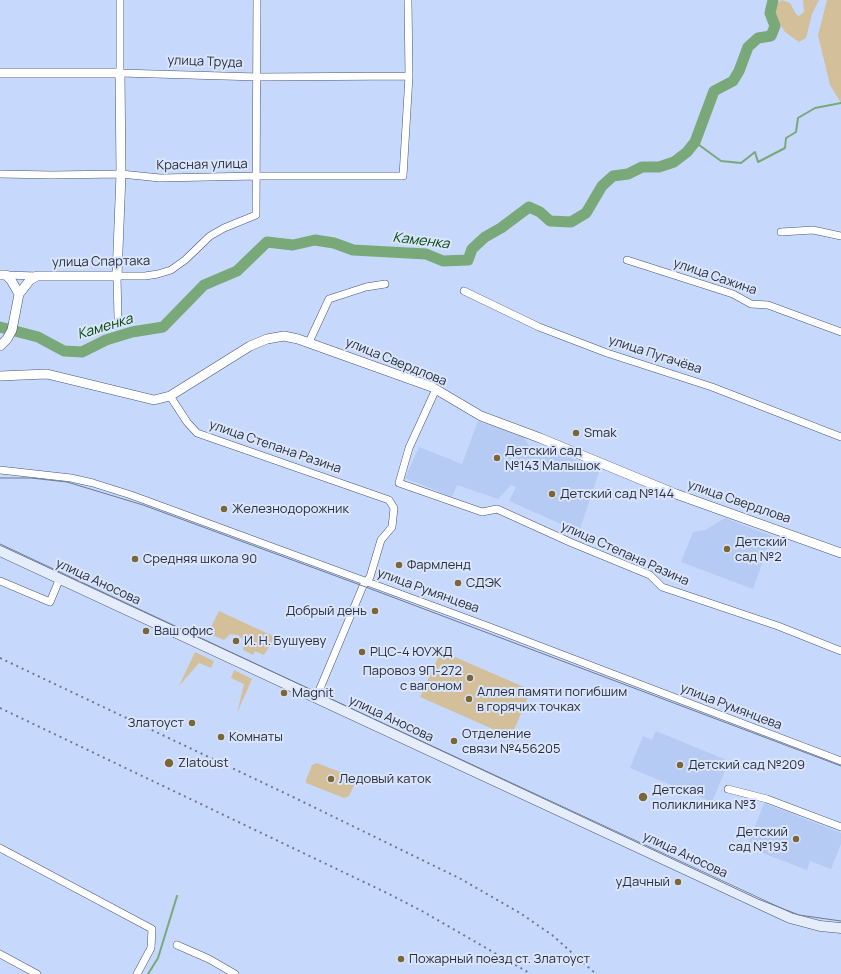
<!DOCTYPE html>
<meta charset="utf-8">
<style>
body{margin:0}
canvas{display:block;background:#c6d8fc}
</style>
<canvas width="841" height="974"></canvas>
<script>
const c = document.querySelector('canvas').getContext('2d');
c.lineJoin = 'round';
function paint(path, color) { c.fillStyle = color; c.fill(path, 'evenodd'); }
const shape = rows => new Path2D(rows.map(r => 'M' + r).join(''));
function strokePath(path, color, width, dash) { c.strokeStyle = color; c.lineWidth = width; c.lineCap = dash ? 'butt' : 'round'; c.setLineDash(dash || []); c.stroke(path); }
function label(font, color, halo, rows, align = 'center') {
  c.font = font + ' Manrope,sans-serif'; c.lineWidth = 4; c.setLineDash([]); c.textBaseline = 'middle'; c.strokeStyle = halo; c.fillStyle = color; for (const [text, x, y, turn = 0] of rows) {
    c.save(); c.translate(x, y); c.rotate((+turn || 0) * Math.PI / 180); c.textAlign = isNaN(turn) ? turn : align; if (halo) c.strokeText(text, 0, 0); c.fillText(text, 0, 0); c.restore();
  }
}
paint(shape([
 [478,421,523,436,533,451,536,445,600,469,579,532,509,501,516,487,511,485,498,499,457,485,452,497,405,478,419,447,462,464],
 [725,518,772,536,753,589,681,562,693,532,705,530],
 [656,731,729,761,712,802,630,768,643,736,652,740],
 [764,803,841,833,841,844,831,869,810,861,807,870,747,847]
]), '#b6cbf4');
paint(shape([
 [782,0,790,3,796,14,799,16,804,12,803,0,819,0,812,14,806,38,799,42,785,32,776,18,776,4],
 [827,0,841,0,841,103,830,85,818,35],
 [219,611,275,637,264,655,255,651,253,655,243,650,244,640,238,635,230,634,224,640,208,633],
 [441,651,531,690,511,737,420,697],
 [195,652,214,661,211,668,199,663,179,686],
 [234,670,252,679,237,713,244,684,231,678],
 [317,763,355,778,356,781,349,796,344,798,306,783,306,780,312,765]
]), '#d3c09b');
strokePath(shape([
 [695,142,721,161,741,163,755,152,758,162,785,148,786,138,796,132,798,118,815,108,841,103],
 [148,974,158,958,177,896]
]), '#7aa979', 2);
strokePath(shape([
 [0,327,38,337,64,351,82,352,106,340,132,332,163,327,204,285,237,271,267,242,293,245,315,240,334,243,353,250,426,254,443,261,468,260,472,249,485,237,501,228,529,207,540,212,550,221,571,222,586,213,602,186,613,176,628,174,642,167,659,167,674,162,687,152,695,142,714,91,733,81,739,71,748,47,758,38,771,36,775,26,770,13,773,0]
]), '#7aa979', 11);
const minor = shape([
 [120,0,120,73,258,77,409,76],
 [0,174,51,175,121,174,160,178,257,176,403,176,409,76,408,0],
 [781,232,813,230,841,236],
 [627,260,733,294,751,304,768,305,841,332],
 [6,275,37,276],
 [464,291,539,327,607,353,712,387,841,437],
 [118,319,117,276,145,276,158,274,171,270,185,260,210,236,224,228,256,215,257,0],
 [309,342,329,299,366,287,385,284],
 [436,389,409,448,399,483,482,512,497,509,572,543,650,575,662,587,778,626,841,651],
 [170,396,187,422,197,433,389,500,394,508,392,527,381,540,370,577,363,586,316,698],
 [0,470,71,478,93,483,131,495,487,626,841,761],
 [0,581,50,602,60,578],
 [728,789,767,799,841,827],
 [0,848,152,929,151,948,137,974],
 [177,945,209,959,235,974],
 [0,954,37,974]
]);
const tertiary = shape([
 [0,73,120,73,121,174,117,276,37,276,30,280,19,294,12,330,7,339,0,346],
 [0,275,6,275,11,280,19,294],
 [0,376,47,374,154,400,170,396,250,346,267,339,284,336,298,339,432,387,481,416,540,438,676,494,841,553]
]);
const secondary = shape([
 [0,551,790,918,820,926,841,928]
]);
strokePath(minor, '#475675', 8);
strokePath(tertiary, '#475675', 10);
strokePath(secondary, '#475675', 11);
strokePath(minor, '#fff', 7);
strokePath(tertiary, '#fff', 9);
strokePath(secondary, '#e6edfa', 10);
strokePath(shape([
 [0,478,31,478,67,482,143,505,363,586,841,766],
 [0,544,758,899,799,915,841,921]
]), '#6e7a91', 1);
strokePath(shape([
 [0,658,293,797,459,878,520,913,552,935,596,974],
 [0,708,389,894,422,911,531,974]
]), '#6e7a91', 2, [2, 4]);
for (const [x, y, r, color] of [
 [576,433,4,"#7d6636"],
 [497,458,4,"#7d6636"],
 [552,494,4,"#7d6636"],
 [224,509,4,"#7d6636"],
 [727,549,4,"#7d6636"],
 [135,559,4,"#7d6636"],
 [399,565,4,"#7d6636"],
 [458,583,4,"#7d6636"],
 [375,611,4,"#7d6636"],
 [146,631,4,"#7d6636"],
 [236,641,4,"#7d6636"],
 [362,652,4,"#7d6636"],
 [470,678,4,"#7d6636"],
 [284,693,4,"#7d6636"],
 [469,699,4,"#7d6636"],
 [192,723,4,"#7d6636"],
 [221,737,4,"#7d6636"],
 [454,741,4,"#7d6636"],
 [169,763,5,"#7d6636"],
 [680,765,4,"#7d6636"],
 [331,779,4,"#7d6636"],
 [643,797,5,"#7d6636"],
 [796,839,4,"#7d6636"],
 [678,882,4,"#7d6636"],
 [401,959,4,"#7d6636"]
]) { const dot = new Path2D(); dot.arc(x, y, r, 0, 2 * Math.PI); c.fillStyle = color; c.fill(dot); strokePath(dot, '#dae5fb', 1.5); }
label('13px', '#282f3d', '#dae5fb', [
 ["улица Труда",205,62,2],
 ["Красная улица",202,165,-1],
 ["улица Спартака",101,262,-1],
 ["улица Сажина",715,277,19],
 ["улица Пугачёва",655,355,18],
 ["улица Свердлова",396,362,22],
 ["улица Степана Разина",275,447,19],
 ["улица Свердлова",739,502,19],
 ["улица Степана Разина",625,554,24],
 ["улица Аносова",98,582,25],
 ["улица Румянцева",428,591,20],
 ["улица Румянцева",731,707,21],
 ["улица Аносова",391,719,25],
 ["улица Аносова",685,855,25]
]);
label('13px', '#282f3d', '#dae5fb', [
 ["Smak",584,433],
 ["Детский сад",505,451],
 ["№143 Малышок",505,466],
 ["Детский сад №144",560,494],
 ["Железнодорожник",232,509],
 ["Детский",735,542],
 ["сад №2",735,557],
 ["Средняя школа 90",143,559],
 ["Фармленд",407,565],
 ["СДЭК",466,583],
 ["Добрый день",367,611,"right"],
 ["Ваш офис",154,631],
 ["И. Н. Бушуеву",244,641],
 ["РЦС-4 ЮУЖД",370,652],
 ["Паровоз 9П-272",462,671,"right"],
 ["с вагоном",462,686,"right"],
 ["Аллея памяти погибшим",477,692],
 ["в горячих точках",477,707],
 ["Magnit",292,693],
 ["Златоуст",184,723,"right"],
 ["Отделение",462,734],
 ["связи №456205",462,749],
 ["Комнаты",229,737],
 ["Zlatoust",178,763],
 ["Детский сад №209",688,765],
 ["Ледовый каток",339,779],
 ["Детская",652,790],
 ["поликлиника №3",652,805],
 ["Детский",788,832,"right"],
 ["сад №193",788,847,"right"],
 ["уДачный",670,882,"right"],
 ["Пожарный поезд ст. Златоуст",409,959]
], 'left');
label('italic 14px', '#004a09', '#dae5fb', [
 ["Каменка",421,241,7],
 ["Каменка",105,327,-17]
]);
</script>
